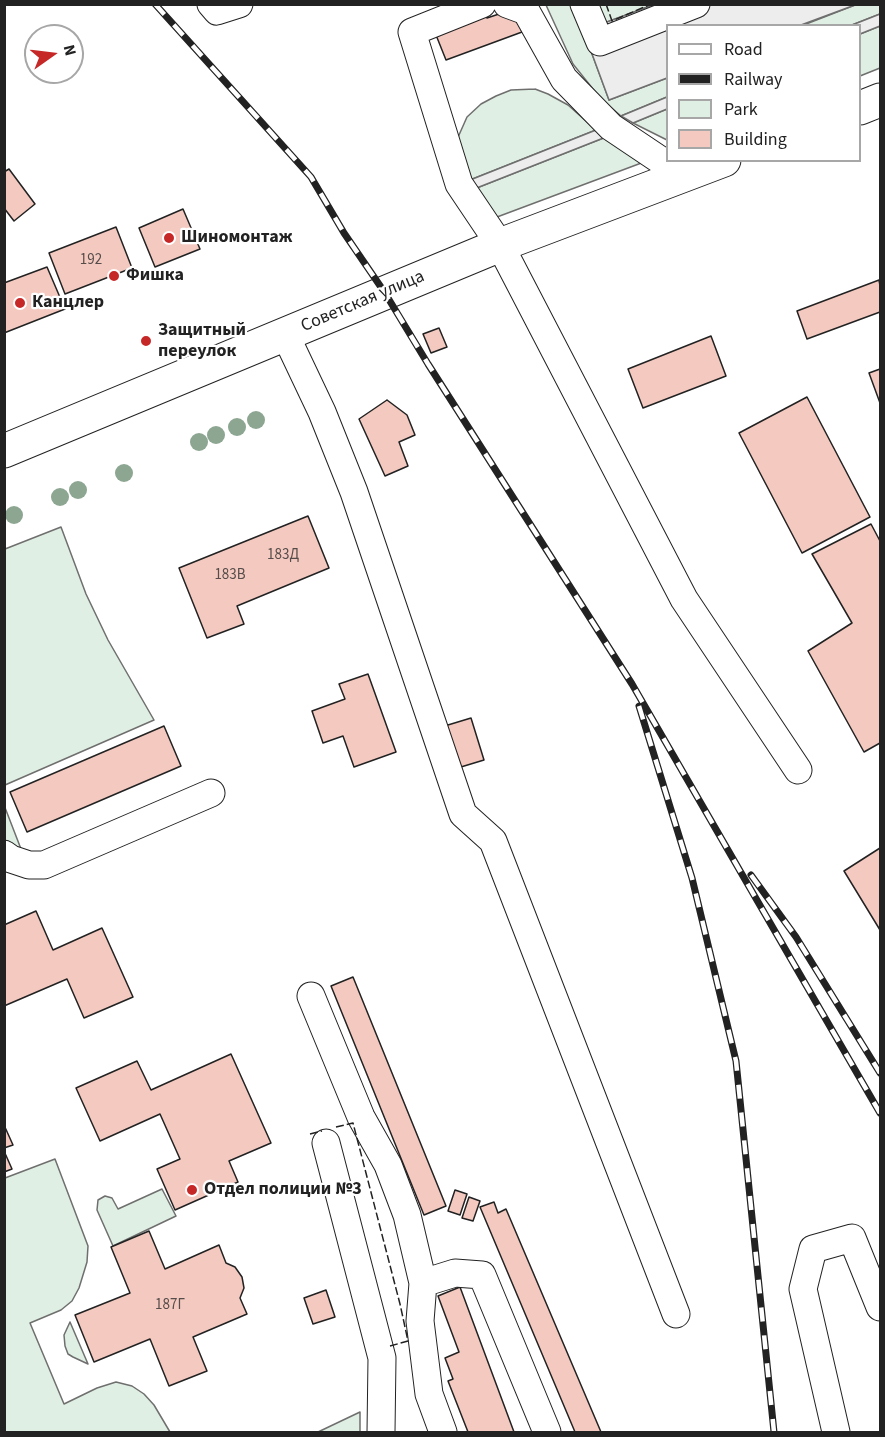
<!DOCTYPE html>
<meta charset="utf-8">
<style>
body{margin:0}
#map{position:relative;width:885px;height:1437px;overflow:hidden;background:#fff;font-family:"Source Sans 3",sans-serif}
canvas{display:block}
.frame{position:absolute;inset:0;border:6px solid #222;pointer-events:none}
.legend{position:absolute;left:666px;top:24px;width:195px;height:138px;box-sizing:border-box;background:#fff;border:2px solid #a7a7a7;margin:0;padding:8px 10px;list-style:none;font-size:18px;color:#222}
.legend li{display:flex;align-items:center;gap:12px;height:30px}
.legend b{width:30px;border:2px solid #a7a7a7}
.north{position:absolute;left:24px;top:24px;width:60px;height:60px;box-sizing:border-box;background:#fff;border:2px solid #a7a7a7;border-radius:50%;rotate:76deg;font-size:16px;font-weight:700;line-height:24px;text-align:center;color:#222}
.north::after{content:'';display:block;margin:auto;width:21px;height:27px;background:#c62828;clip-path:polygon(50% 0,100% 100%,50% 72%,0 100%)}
</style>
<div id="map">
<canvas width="885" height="1437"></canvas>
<div class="frame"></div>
<ul class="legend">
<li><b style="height:8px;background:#fff"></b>Road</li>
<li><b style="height:8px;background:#222"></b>Railway</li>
<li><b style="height:16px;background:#e0efe3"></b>Park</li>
<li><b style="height:16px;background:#f3c9c0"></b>Building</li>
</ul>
<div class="north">N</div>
</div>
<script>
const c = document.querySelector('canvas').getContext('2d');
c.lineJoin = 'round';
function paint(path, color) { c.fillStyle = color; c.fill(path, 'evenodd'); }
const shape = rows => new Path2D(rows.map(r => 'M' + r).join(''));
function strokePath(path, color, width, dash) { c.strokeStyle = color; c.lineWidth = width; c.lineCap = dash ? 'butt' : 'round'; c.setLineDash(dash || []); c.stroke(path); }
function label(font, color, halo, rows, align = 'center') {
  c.font = font + ' "Source Sans 3",sans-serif'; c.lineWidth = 4.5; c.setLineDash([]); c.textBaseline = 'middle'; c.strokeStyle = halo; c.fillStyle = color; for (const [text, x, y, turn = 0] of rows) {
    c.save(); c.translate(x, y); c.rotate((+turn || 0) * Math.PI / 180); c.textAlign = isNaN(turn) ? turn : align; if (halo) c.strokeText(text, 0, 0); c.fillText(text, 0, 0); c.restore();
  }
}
const green = shape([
 [546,5,574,5,609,100,667,78,667,97,621,116,601,99,573,64,546,5],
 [593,5,653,5,607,22,604,22,593,5],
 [855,5,880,5,880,14,852,25,801,26,855,5],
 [880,26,880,68,860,76,860,34,880,26],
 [535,89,548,94,568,105,596,130,465,182,455,144,467,117,481,104,496,96,511,90,535,89],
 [667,109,667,140,633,123,667,109],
 [606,137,644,162,489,220,469,191,606,137],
 [61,527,86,594,108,640,154,720,5,785,5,549,61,527],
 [4,805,21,849,4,854,4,805],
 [55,1159,88,1246,87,1262,79,1288,72,1301,61,1310,30,1323,64,1404,97,1388,116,1382,132,1386,144,1394,154,1405,170,1432,5,1432,5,1178,55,1159],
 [162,1189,176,1216,113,1246,97,1210,98,1200,105,1196,112,1198,118,1209,162,1189],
 [70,1322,88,1364,73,1357,68,1354,65,1346,64,1335,70,1322],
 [360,1412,360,1432,318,1432,360,1412]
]);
paint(green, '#e0efe3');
strokePath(green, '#6f6f6f', 1.5);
const parking = shape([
 [574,5,607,22,653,5,855,5,801,25,668,26,667,78,609,100,574,5],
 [880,14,880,26,860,34,860,26,852,25,880,14],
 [667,97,667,109,633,123,621,116,667,97],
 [596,130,606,137,469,191,465,182,596,130]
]);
paint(parking, '#ededed');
strokePath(parking, '#6f6f6f', 1.5);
const building = shape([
 [482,4,487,18,514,9,522,32,446,60,436,35,482,4],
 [9,169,35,204,14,221,4,208,4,172,9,169],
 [183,209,200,249,155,267,139,228,183,209],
 [116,227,132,268,65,294,49,253,116,227],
 [47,267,65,309,4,333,4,283,47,267],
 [879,280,880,286,880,312,807,339,797,311,879,280],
 [439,328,447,347,431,353,423,334,439,328],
 [711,336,726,376,643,408,628,369,711,336],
 [880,369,880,403,869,373,880,369],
 [807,397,870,517,802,553,739,433,807,397],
 [387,400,407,415,415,435,399,442,408,466,385,476,359,419,387,400],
 [308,516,329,568,237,606,244,624,207,638,179,568,308,516],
 [871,524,880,541,880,743,864,752,808,651,852,623,812,554,871,524],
 [368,674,396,752,354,767,343,736,323,743,312,711,345,699,339,684,368,674],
 [471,718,484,760,451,770,438,728,471,718],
 [164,726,181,766,27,832,10,792,164,726],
 [880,848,880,930,844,871,880,848],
 [36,911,53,950,102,928,133,997,84,1018,67,979,4,1006,4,925,36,911],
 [353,977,446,1206,424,1215,331,986,353,977],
 [231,1054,271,1143,229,1161,238,1182,175,1210,157,1169,180,1159,160,1114,100,1141,76,1088,137,1061,151,1090,231,1054],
 [4,1125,13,1145,4,1148,4,1125],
 [4,1151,12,1169,4,1172,4,1151],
 [455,1190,467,1194,460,1215,448,1211,455,1190],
 [469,1197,480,1201,473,1221,462,1218,469,1197],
 [494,1202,498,1213,506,1209,601,1432,575,1432,480,1207,494,1202],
 [149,1231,165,1269,219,1245,226,1263,235,1267,242,1277,244,1288,240,1298,247,1314,193,1337,207,1371,169,1386,150,1339,94,1362,75,1315,130,1293,111,1247,149,1231],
 [460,1287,514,1432,468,1432,448,1381,453,1379,445,1358,459,1352,438,1296,460,1287],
 [326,1290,335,1317,313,1324,304,1298,326,1290]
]);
paint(building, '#f3c9c0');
strokePath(building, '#222', 1.5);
const minor = shape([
 [211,4,217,11,239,4],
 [482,4,412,32,459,184,500,245,684,599,798,770],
 [507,4,526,11,564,79,611,127,684,176],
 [584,4,600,42,696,4],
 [285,334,322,412,354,492,463,814,493,841,676,1314],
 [4,854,11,859,29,865,44,865,211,793],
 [311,996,361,1117,388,1165,407,1215,423,1283,420,1321,429,1394,443,1432],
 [326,1143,382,1358,381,1432],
 [423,1283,455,1273,482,1275,547,1432],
 [836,1432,803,1289,813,1249,852,1238,880,1307]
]);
const major = shape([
 [860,108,880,100],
 [4,451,500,245,724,160]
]);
strokePath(minor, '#222', 29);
strokePath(major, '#222', 35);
strokePath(minor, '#fff', 27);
strokePath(major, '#fff', 33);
const rail = shape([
 [155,4,311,177,344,233,385,293,428,364,632,684,880,1113],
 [639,706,692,878,736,1061,774,1432],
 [751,875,796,937,880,1073]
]);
strokePath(rail, '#222', 7);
strokePath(rail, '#fff', 4.5, [14]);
strokePath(shape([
 [606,4,612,21,651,4],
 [336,1127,353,1123,400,1304,408,1341,390,1346],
 [310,1134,322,1131]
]), '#222', 1.5, [8, 3]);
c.fillStyle = '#8da692';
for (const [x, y] of [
 [256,420],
 [237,427],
 [216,435],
 [199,442],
 [124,473],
 [78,490],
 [60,497],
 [14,515]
]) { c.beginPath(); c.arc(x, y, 9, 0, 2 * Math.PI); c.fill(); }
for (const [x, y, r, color] of [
 [169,238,6,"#c62828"],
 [114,276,6,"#c62828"],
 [20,303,6,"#c62828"],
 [146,341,6,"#c62828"],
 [192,1190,6,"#c62828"]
]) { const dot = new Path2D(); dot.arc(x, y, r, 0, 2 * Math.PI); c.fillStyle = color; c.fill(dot); strokePath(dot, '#fff', 2); }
label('15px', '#564c4a', null, [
 ["192",91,261],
 ["183Д",283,556],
 ["183В",230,576],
 ["187Г",170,1306]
]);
label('bold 18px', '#222', '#fff', [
 ["Шиномонтаж",181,238],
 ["Фишка",126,276],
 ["Канцлер",32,303],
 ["Защитный",158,331],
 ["переулок",158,352],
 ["Отдел полиции №3",204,1190]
], 'left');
label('18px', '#222', '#fff', [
 ["Советская улица",363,302,-23]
]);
</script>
